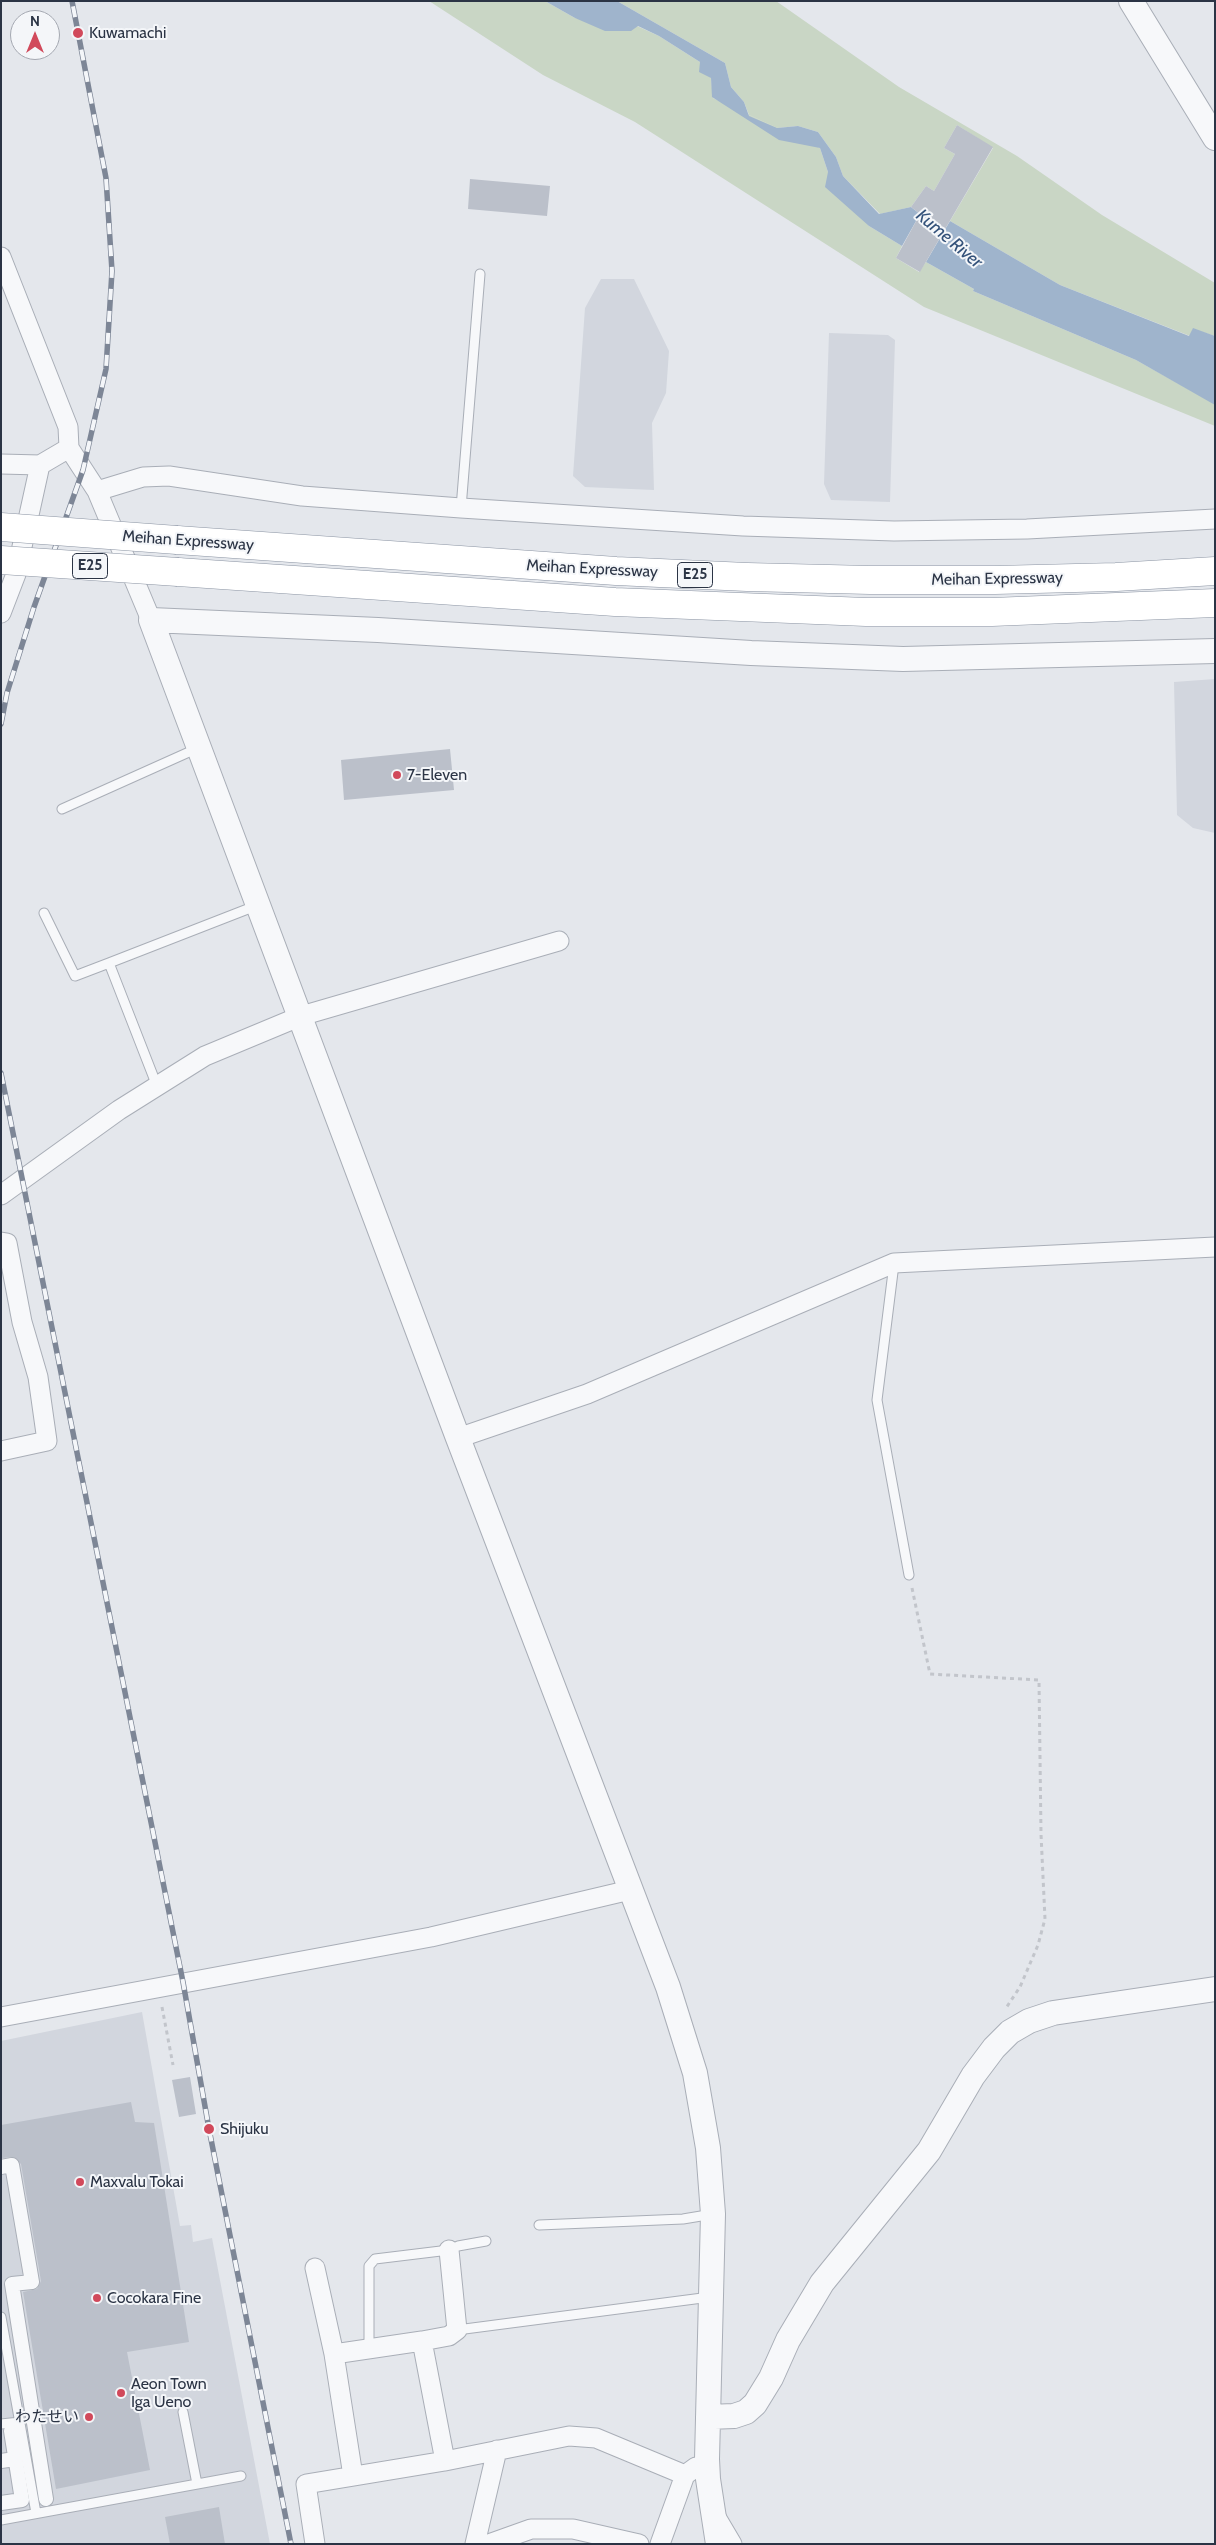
<!DOCTYPE html>
<meta charset="utf-8">
<style>
body{margin:0}
#map{position:relative;width:1216px;height:2545px;overflow:hidden;background:#e4e7ec;font-family:Cabin,sans-serif}
canvas{display:block}
.frame{position:absolute;inset:0;border:2px solid #2b3445;pointer-events:none}
.north{position:absolute;left:10px;top:10px;width:50px;height:50px;box-sizing:border-box;background:#f4f6f9;border:1px solid #a4a8b1;border-radius:50%;rotate:0deg;font-size:14px;font-weight:700;line-height:20px;text-align:center;color:#2b3445}
.north::after{content:'';display:block;margin:auto;width:18px;height:22px;background:#d1495b;clip-path:polygon(50% 0,100% 100%,50% 72%,0 100%)}
</style>
<div id="map">
<canvas width="1216" height="2545"></canvas>
<div class="frame"></div>
<div class="north">N</div>
</div>
<script>
const c = document.querySelector('canvas').getContext('2d');
c.lineJoin = 'round';
function paint(path, color) { c.fillStyle = color; c.fill(path, 'evenodd'); }
const shape = rows => new Path2D(rows.map(r => 'M' + r).join(''));
function strokePath(path, color, width, dash) { c.strokeStyle = color; c.lineWidth = width; c.lineCap = dash ? 'butt' : 'round'; c.setLineDash(dash || []); c.stroke(path); }
function label(font, color, halo, rows, align = 'center') {
  c.font = font + ' Cabin,"Noto Sans JP",sans-serif'; c.lineWidth = 4; c.setLineDash([]); c.textBaseline = 'middle'; c.strokeStyle = halo; c.fillStyle = color; for (const [text, x, y, turn = 0] of rows) {
    c.save(); c.translate(x, y); c.rotate((+turn || 0) * Math.PI / 180); c.textAlign = isNaN(turn) ? turn : align; if (halo) c.strokeText(text, 0, 0); c.fillText(text, 0, 0); c.restore();
  }
}
paint(shape([
 [601,279,634,279,669,351,666,393,652,423,654,490,585,487,573,476,585,308],
 [829,333,888,335,895,340,890,502,831,500,824,484],
 [1215,679,1215,833,1193,828,1177,815,1174,682],
 [142,2012,180,2226,191,2225,193,2242,212,2238,270,2544,1,2544,1,2041]
]), '#d2d6de');
paint(shape([
 [429,1,545,1,575,18,637,26,659,36,700,62,711,78,713,98,820,148,828,172,869,226,902,246,896,258,919,272,926,262,974,289,973,291,1136,360,1215,404,1215,426,924,307,635,122,543,75],
 [617,1,776,1,899,87,1017,156,1102,215,1215,283,1215,336,1193,329,1190,336,1060,285,950,221,993,148,957,125,944,148,955,154,934,191,926,186,911,207,880,214,843,176,836,157,818,132,798,126,777,128,749,115,744,102,731,87,725,63]
]), '#c9d6c5');
paint(shape([
 [545,1,617,1,725,63,731,87,744,102,749,116,777,128,798,126,818,132,836,157,843,176,879,214,911,207,920,214,902,246,869,226,825,187,828,172,820,148,779,140,712,97,711,78,699,72,700,62,659,36,638,26,631,31,605,31,575,18],
 [950,221,1060,285,1189,336,1193,328,1215,336,1215,405,1136,360,973,291,974,289,926,262]
]), '#9fb4cc');
paint(shape([
 [957,125,993,147,920,272,896,258,920,214,911,207,926,186,934,191,955,154,944,148],
 [470,179,550,186,547,216,468,209],
 [450,749,454,790,344,800,341,760],
 [190,2077,196,2114,179,2117,172,2080],
 [131,2102,135,2122,154,2123,189,2342,127,2352,150,2470,56,2489,23,2292,37,2289,41,2281,21,2164,14,2157,2,2158,1,2125],
 [219,2507,225,2544,170,2544,165,2517]
]), '#bbc0ca');
const service = shape([
 [461,508,480,274],
 [62,809,198,748],
 [44,913,75,976,109,963,157,1086],
 [109,963,258,905],
 [894,1264,877,1400,909,1575],
 [539,2225,683,2219,713,2214],
 [1,2317,36,2513],
 [457,2330,710,2297],
 [369,2349,369,2266,375,2259,449,2250,458,2246,486,2241],
 [183,2412,197,2484],
 [1,2424,20,2422],
 [1,2520,241,2476]
]);
const pedestrian = shape([
 [1,2167,12,2165,32,2282,12,2284,46,2499],
 [1,2461,15,2459],
 [1,2503,22,2500,11,2431]
]);
const minor = shape([
 [1,257,68,427,69,448,97,491,151,620],
 [1,464,40,465,69,448],
 [97,491,143,477,169,476,302,496,461,508,743,526,894,531,1027,529,1215,519],
 [1,613,16,574,40,465],
 [1,1195,119,1110,205,1056,301,1016,559,941],
 [1,1242,7,1243,22,1322,38,1377,47,1441,1,1451],
 [458,1438,587,1394,894,1263,1215,1247],
 [1,2017,431,1937,630,1890],
 [315,2268,334,2354],
 [422,2341,449,2336,457,2330,449,2250],
 [353,2476,334,2354,422,2341,445,2461],
 [716,2517,732,2544],
 [315,2544,306,2484,445,2461,569,2436,596,2438,685,2475],
 [475,2544,497,2450],
 [489,2544,531,2529,573,2529,639,2544],
 [660,2544,685,2475,696,2467]
]);
const tertiary = shape([
 [1131,1,1215,138],
 [708,2417,734,2416,746,2412,755,2404,771,2378,788,2340,822,2283,929,2151,973,2076,994,2048,1010,2032,1029,2021,1053,2013,1215,1989],
 [718,2544,708,2479,707,2459,713,2214,708,2148,695,2073,668,1987,458,1438,151,620,378,630,751,653,903,659,1215,651]
]);
const motorway = shape([
 [177,540,616,571,747,577,870,580,995,580,1116,577,1215,571],
 [178,572,615,602,866,612,992,612,1215,603]
]);
strokePath(service, '#a9aeb7', 11);
strokePath(pedestrian, '#a9aeb7', 16);
strokePath(minor, '#a9aeb7', 21);
strokePath(tertiary, '#a9aeb7', 26);
strokePath(motorway, '#8b94a3', 29);
strokePath(shape([
 [912,1588,930,1674,1039,1680,1041,1834,1045,1919,1038,1945,1020,1987,1006,2008],
 [162,2007,173,2065]
]), '#c2c5cb', 3, [4, 4]);
strokePath(service, '#f7f8fa', 9);
strokePath(pedestrian, '#f7f8fa', 14);
strokePath(minor, '#f7f8fa', 19);
strokePath(tertiary, '#f7f8fa', 24);
strokePath(motorway, '#fff', 28);
const rail = shape([
 [1,724,7,693,34,607,83,470,106,369,112,271,106,178,72,1],
 [1,1073,183,1982,209,2129,291,2544]
]);
strokePath(rail, '#7d8696', 5.5);
strokePath(rail, '#f4f6f9', 4, [11]);
const motorwayBridge = shape([
 [1,527,177,540],
 [1,560,178,572]
]);
strokePath(motorwayBridge, '#8b94a3', 29, []);
strokePath(motorwayBridge, '#fff', 28);
for (const [x, y, r, color] of [
 [78,33,6,"#d1495b"],
 [397,775,5,"#d1495b"],
 [209,2129,6,"#d1495b"],
 [80,2182,5,"#d1495b"],
 [97,2298,5,"#d1495b"],
 [121,2393,5,"#d1495b"],
 [89,2417,5,"#d1495b"]
]) { const dot = new Path2D(); dot.arc(x, y, r, 0, 2 * Math.PI); c.fillStyle = color; c.fill(dot); strokePath(dot, '#f4f6f9', 2); }
for (const [x, y, w] of [
 [90,566,35],
 [695,575,35]
]) { const box = new Path2D(); box.roundRect(x - w / 2, y - 12.5, w, 25, 4); c.fillStyle = '#f4f6f9'; c.fill(box); strokePath(box, '#2b3445', 1); }
label('bold 15px', '#2b3445', null, [
 ["E25",90,566],
 ["E25",695,575]
]);
label('16px', '#2b3445', '#f4f6f9', [
 ["Kuwamachi",89,33],
 ["7-Eleven",407,775],
 ["Shijuku",220,2129],
 ["Maxvalu Tokai",90,2182],
 ["Cocokara Fine",107,2298],
 ["Aeon Town",131,2384],
 ["Iga Ueno",131,2402],
 ["わたせい",79,2417,"right"]
], 'left');
label('16px', '#2b3445', '#f4f6f9', [
 ["Meihan Expressway",188,541,4],
 ["Meihan Expressway",592,569,3],
 ["Meihan Expressway",997,579,-1]
]);
label('italic 18px', '#34527a', '#f4f6f9', [
 ["Kume River",949,239,40]
]);
</script>
